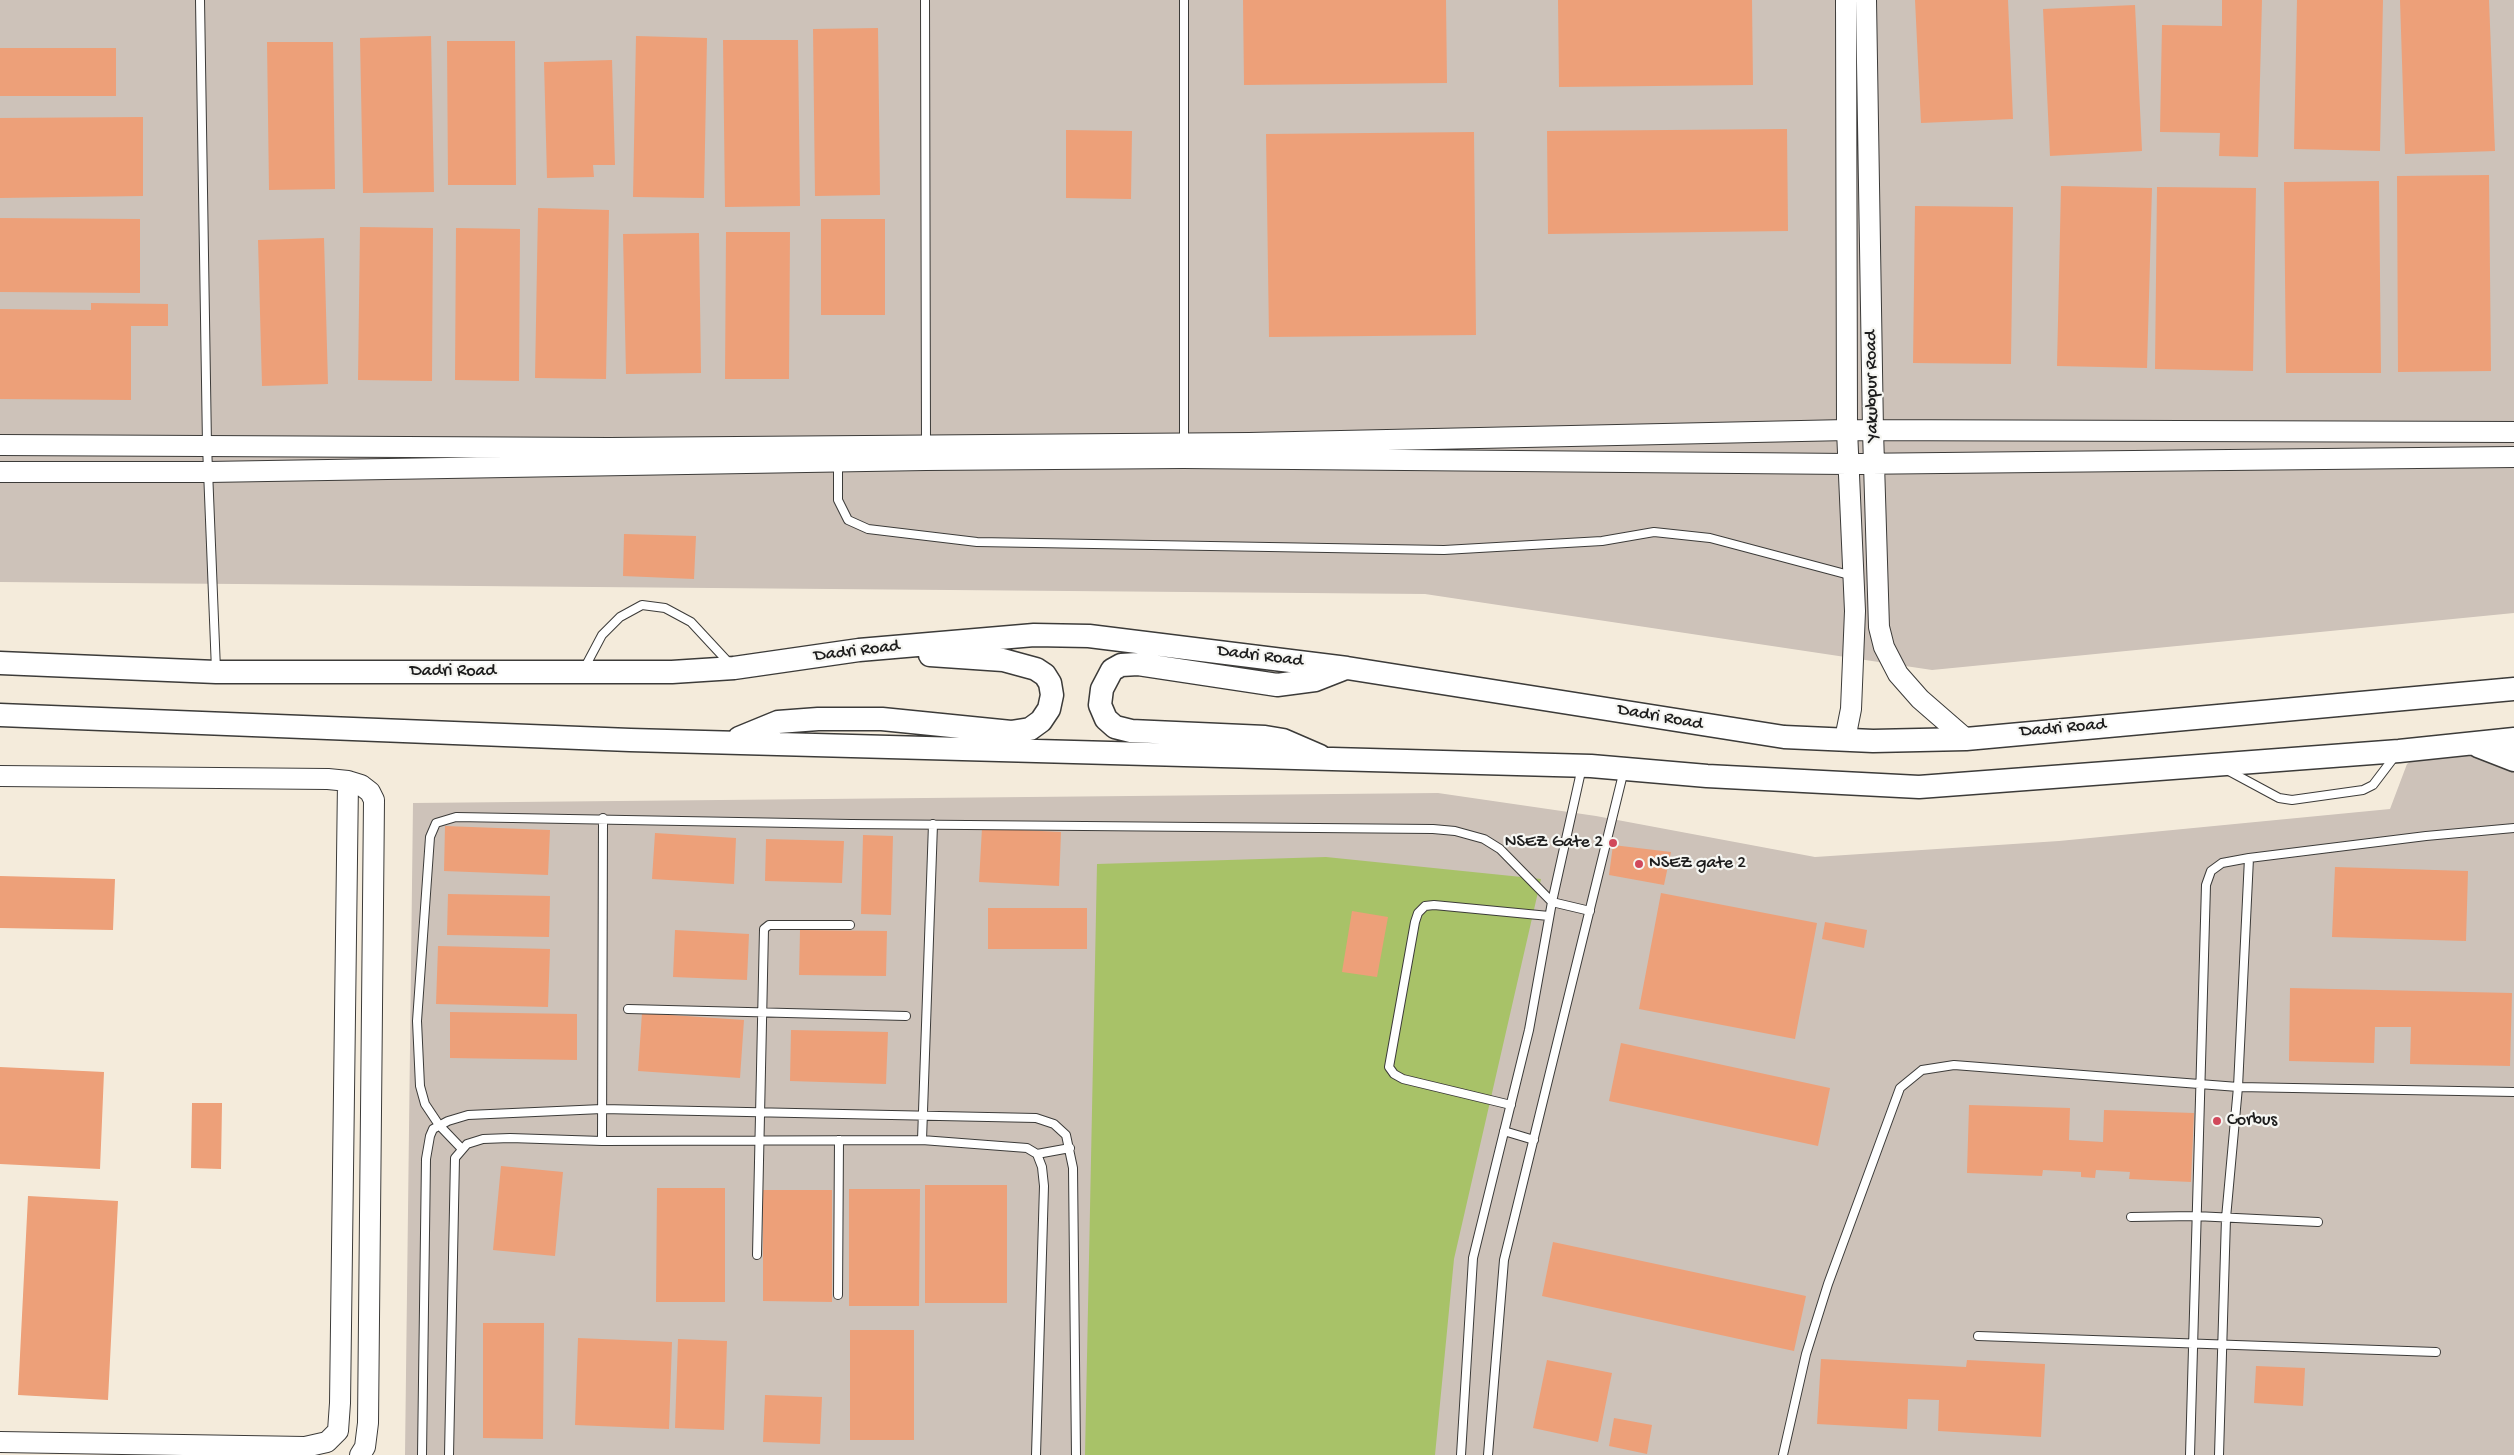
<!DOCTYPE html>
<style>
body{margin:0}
canvas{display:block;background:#f4ebdb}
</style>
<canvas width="2514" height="1455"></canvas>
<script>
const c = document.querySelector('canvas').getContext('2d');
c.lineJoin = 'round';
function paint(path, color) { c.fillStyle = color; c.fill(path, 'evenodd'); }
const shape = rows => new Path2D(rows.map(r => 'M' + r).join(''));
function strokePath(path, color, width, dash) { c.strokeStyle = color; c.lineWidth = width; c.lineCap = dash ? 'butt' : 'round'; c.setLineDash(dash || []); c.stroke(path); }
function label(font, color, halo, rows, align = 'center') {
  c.font = font + ' "Gochi Hand",sans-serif'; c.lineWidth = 4.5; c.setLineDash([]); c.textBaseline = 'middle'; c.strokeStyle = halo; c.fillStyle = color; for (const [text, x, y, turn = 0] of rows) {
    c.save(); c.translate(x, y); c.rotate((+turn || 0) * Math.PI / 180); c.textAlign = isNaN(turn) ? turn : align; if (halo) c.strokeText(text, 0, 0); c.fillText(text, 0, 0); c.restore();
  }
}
paint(shape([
 [0,0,2514,0,2514,613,1932,670,1425,594,0,582],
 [2514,746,2514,1455,405,1455,413,803,1438,793,1596,816,1815,857,2059,841,2390,809,2407,764,2421,754]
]), '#cdc2b9');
paint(shape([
 [1326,857,1541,879,1454,1259,1435,1455,1085,1455,1097,864]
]), '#a8c268');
paint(shape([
 [1243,0,1446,0,1447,83,1244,85],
 [1558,0,1752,0,1753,85,1559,87],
 [1915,0,2008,0,2013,119,1921,123],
 [2222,0,2262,0,2258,157,2219,156,2220,133,2160,132,2162,25,2222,26],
 [2297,0,2383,0,2380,151,2294,149],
 [2400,0,2489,0,2495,151,2405,154],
 [2135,5,2142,151,2050,156,2043,9],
 [878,28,880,195,815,196,813,29],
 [431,36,434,192,363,193,360,38],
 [636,36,707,38,704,198,633,197],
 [723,40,798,40,800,206,725,207],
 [447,41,515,41,516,185,448,185],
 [267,42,333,42,335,189,269,190],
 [0,48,116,48,116,96,0,96],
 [612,60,615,165,593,165,594,177,547,178,544,62],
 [143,117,143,196,0,198,0,118],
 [1787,129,1788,231,1548,234,1547,131],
 [1066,130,1132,131,1131,199,1066,198],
 [1474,132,1476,335,1269,337,1266,134],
 [2489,175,2491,371,2398,372,2397,176],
 [2379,181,2381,373,2286,373,2284,182],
 [2061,186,2152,188,2147,368,2057,366],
 [2157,187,2256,188,2253,371,2155,369],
 [1915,206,2013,207,2011,364,1913,363],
 [538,208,609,210,606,379,535,378],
 [0,218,140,219,140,293,0,292],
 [821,219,885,219,885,315,821,315],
 [360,227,433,228,432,381,358,380],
 [456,228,520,229,519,381,455,380],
 [726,232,790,232,789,379,725,379],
 [699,233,701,373,626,374,623,234],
 [324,238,328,384,262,386,258,240],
 [91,303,168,304,168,326,131,326,131,400,0,399,0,309,91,310],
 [624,534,696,536,694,579,623,576],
 [445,826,550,830,548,875,444,871],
 [982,828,1061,832,1059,886,979,882],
 [655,833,736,838,734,884,652,879],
 [863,835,893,836,891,915,861,914],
 [766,839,844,841,842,883,765,881],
 [1613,845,1671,852,1664,885,1609,875],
 [2335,867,2468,871,2466,941,2332,937],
 [0,876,115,879,113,930,0,928],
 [1661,893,1817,923,1795,1039,1639,1009],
 [448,894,550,896,549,937,447,935],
 [988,908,1087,908,1087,949,988,949],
 [1352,911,1388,917,1377,977,1342,972],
 [1825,922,1867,930,1864,948,1822,939],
 [675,930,749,934,747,980,673,977],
 [800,930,887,931,886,976,799,975],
 [438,946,550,949,548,1007,436,1004],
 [2290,988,2512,993,2510,1066,2410,1064,2411,1027,2375,1027,2374,1063,2289,1061],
 [450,1012,577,1014,577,1060,450,1058],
 [642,1013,744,1020,740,1078,638,1071],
 [791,1030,888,1032,886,1084,790,1081],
 [1621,1043,1830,1088,1818,1146,1609,1101],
 [0,1067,104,1072,100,1169,0,1164],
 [192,1103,222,1103,221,1169,191,1168],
 [1969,1105,2070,1108,2069,1140,2103,1142,2104,1110,2194,1113,2191,1182,2129,1179,2130,1172,2096,1170,2095,1178,2081,1177,2081,1172,2043,1170,2042,1176,1967,1173],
 [501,1166,563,1172,555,1256,493,1250],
 [925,1185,1007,1185,1007,1303,925,1303],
 [657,1188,725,1188,725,1302,656,1302],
 [849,1189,920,1189,919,1306,849,1306],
 [763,1190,832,1190,832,1302,763,1301],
 [28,1196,118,1201,108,1400,18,1395],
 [1553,1242,1806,1296,1794,1351,1542,1296],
 [483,1323,544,1323,543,1439,483,1438],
 [850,1330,914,1330,914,1440,850,1440],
 [578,1338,672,1342,669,1429,575,1425],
 [678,1339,727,1341,724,1430,675,1428],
 [1821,1359,1966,1367,1967,1360,2045,1364,2041,1437,1938,1431,1939,1400,1908,1399,1907,1429,1817,1424],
 [1547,1360,1612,1373,1598,1442,1533,1428],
 [2256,1366,2305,1368,2303,1406,2254,1403],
 [765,1395,822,1397,820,1444,763,1442],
 [1614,1418,1652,1425,1647,1454,1609,1446]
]), '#eda079');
const service = shape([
 [200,0,207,445,216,670],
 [925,0,926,445],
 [1184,443,1184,0],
 [838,463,838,500,848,520,868,529,977,542,1444,550,1602,541,1654,532,1710,538,1853,576],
 [584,669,602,635,620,617,642,605,665,608,691,622,730,664],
 [2227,770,2279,798,2292,800,2363,790,2373,785,2395,756],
 [628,1009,906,1016],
 [1511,1105,1403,1079,1394,1074,1389,1067,1415,922,1418,913,1425,906,1434,905,1549,916],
 [1504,1131,1534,1140],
 [922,1140,933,824],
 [602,1141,603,818],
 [462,1149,439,1125,425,1104,420,1086,417,1021,430,837,436,823,456,817,851,824,1433,829,1455,831,1484,839,1500,849,1552,902,1590,911],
 [1037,1154,1070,1148],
 [2131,1217,2195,1216,2318,1222],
 [757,1255,764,929,769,925,850,925],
 [838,1295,839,1140],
 [1978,1336,2436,1352],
 [422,1455,426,1159,430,1136,433,1129,448,1121,468,1115,602,1109,1036,1118,1054,1124,1066,1135,1073,1168,1076,1455],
 [449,1455,455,1158,467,1144,483,1139,510,1138,602,1141,922,1140,1027,1148,1037,1154,1042,1167,1044,1186,1036,1455],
 [1461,1455,1473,1258,1529,1030,1552,902,1582,767],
 [1488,1455,1504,1260,1624,770],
 [1783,1455,1806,1354,1828,1284,1900,1088,1922,1070,1954,1065,2238,1087,2514,1092],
 [2190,1455,2206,885,2211,871,2222,863,2249,858,2426,836,2514,828],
 [2219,1455,2226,1218,2238,1087,2249,858]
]);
const tertiary = shape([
 [1866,0,1873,431,1879,627,1884,647,1898,674,1920,699,1966,739],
 [0,445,609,448,1249,443,1847,430,2514,432],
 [0,472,208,472,926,460,1183,458,1848,464,2514,457],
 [1845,739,1851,709,1855,611,1847,430,1846,0],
 [0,776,328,779,348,781,361,785,370,792,374,800,368,1423,365,1447,360,1455],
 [0,1442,305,1447,327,1442,338,1431,340,1403,348,781]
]);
const secondary = shape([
 [0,663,216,672,672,672,734,668,859,650,1034,635,1089,636,1347,668,1784,737,1873,741,1966,739,2514,689],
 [0,715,630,740,1591,766,1707,776,1919,787,2399,751,2514,739],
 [739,738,778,722,818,719,882,719,1011,732,1030,729,1041,721,1049,709,1052,695,1050,683,1045,675,1036,669,1003,660,930,655],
 [2478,746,2514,760],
 [1320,756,1283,740,1265,737,1131,731,1115,727,1106,719,1100,705,1102,689,1112,670,1121,665,1138,664,1277,685,1315,680,1343,669]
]);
strokePath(service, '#3c3b39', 10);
strokePath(tertiary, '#3c3b39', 22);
strokePath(secondary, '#3c3b39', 25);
strokePath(service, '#fff', 8);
strokePath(tertiary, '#fff', 20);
strokePath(secondary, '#fff', 22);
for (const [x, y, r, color] of [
 [1613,843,5,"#d1495b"],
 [1639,864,5,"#d1495b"],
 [2217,1121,5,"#d1495b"]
]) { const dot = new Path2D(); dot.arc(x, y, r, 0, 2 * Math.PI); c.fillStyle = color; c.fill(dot); strokePath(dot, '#f6f6f2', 2); }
label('18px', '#1c1c1c', '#f6f6f2', [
 ["Yakubpur Road",1873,386,-91],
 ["Dadri Road",857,652,-7],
 ["Dadri Road",1260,657,7],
 ["Dadri Road",453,672],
 ["Dadri Road",1660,718,10],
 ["Dadri Road",2063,729,-5]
]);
label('18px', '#1c1c1c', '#f6f6f2', [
 ["NSEZ Gate 2",1603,843,"right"],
 ["NSEZ gate 2",1649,864],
 ["Corbus",2227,1121]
], 'left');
</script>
